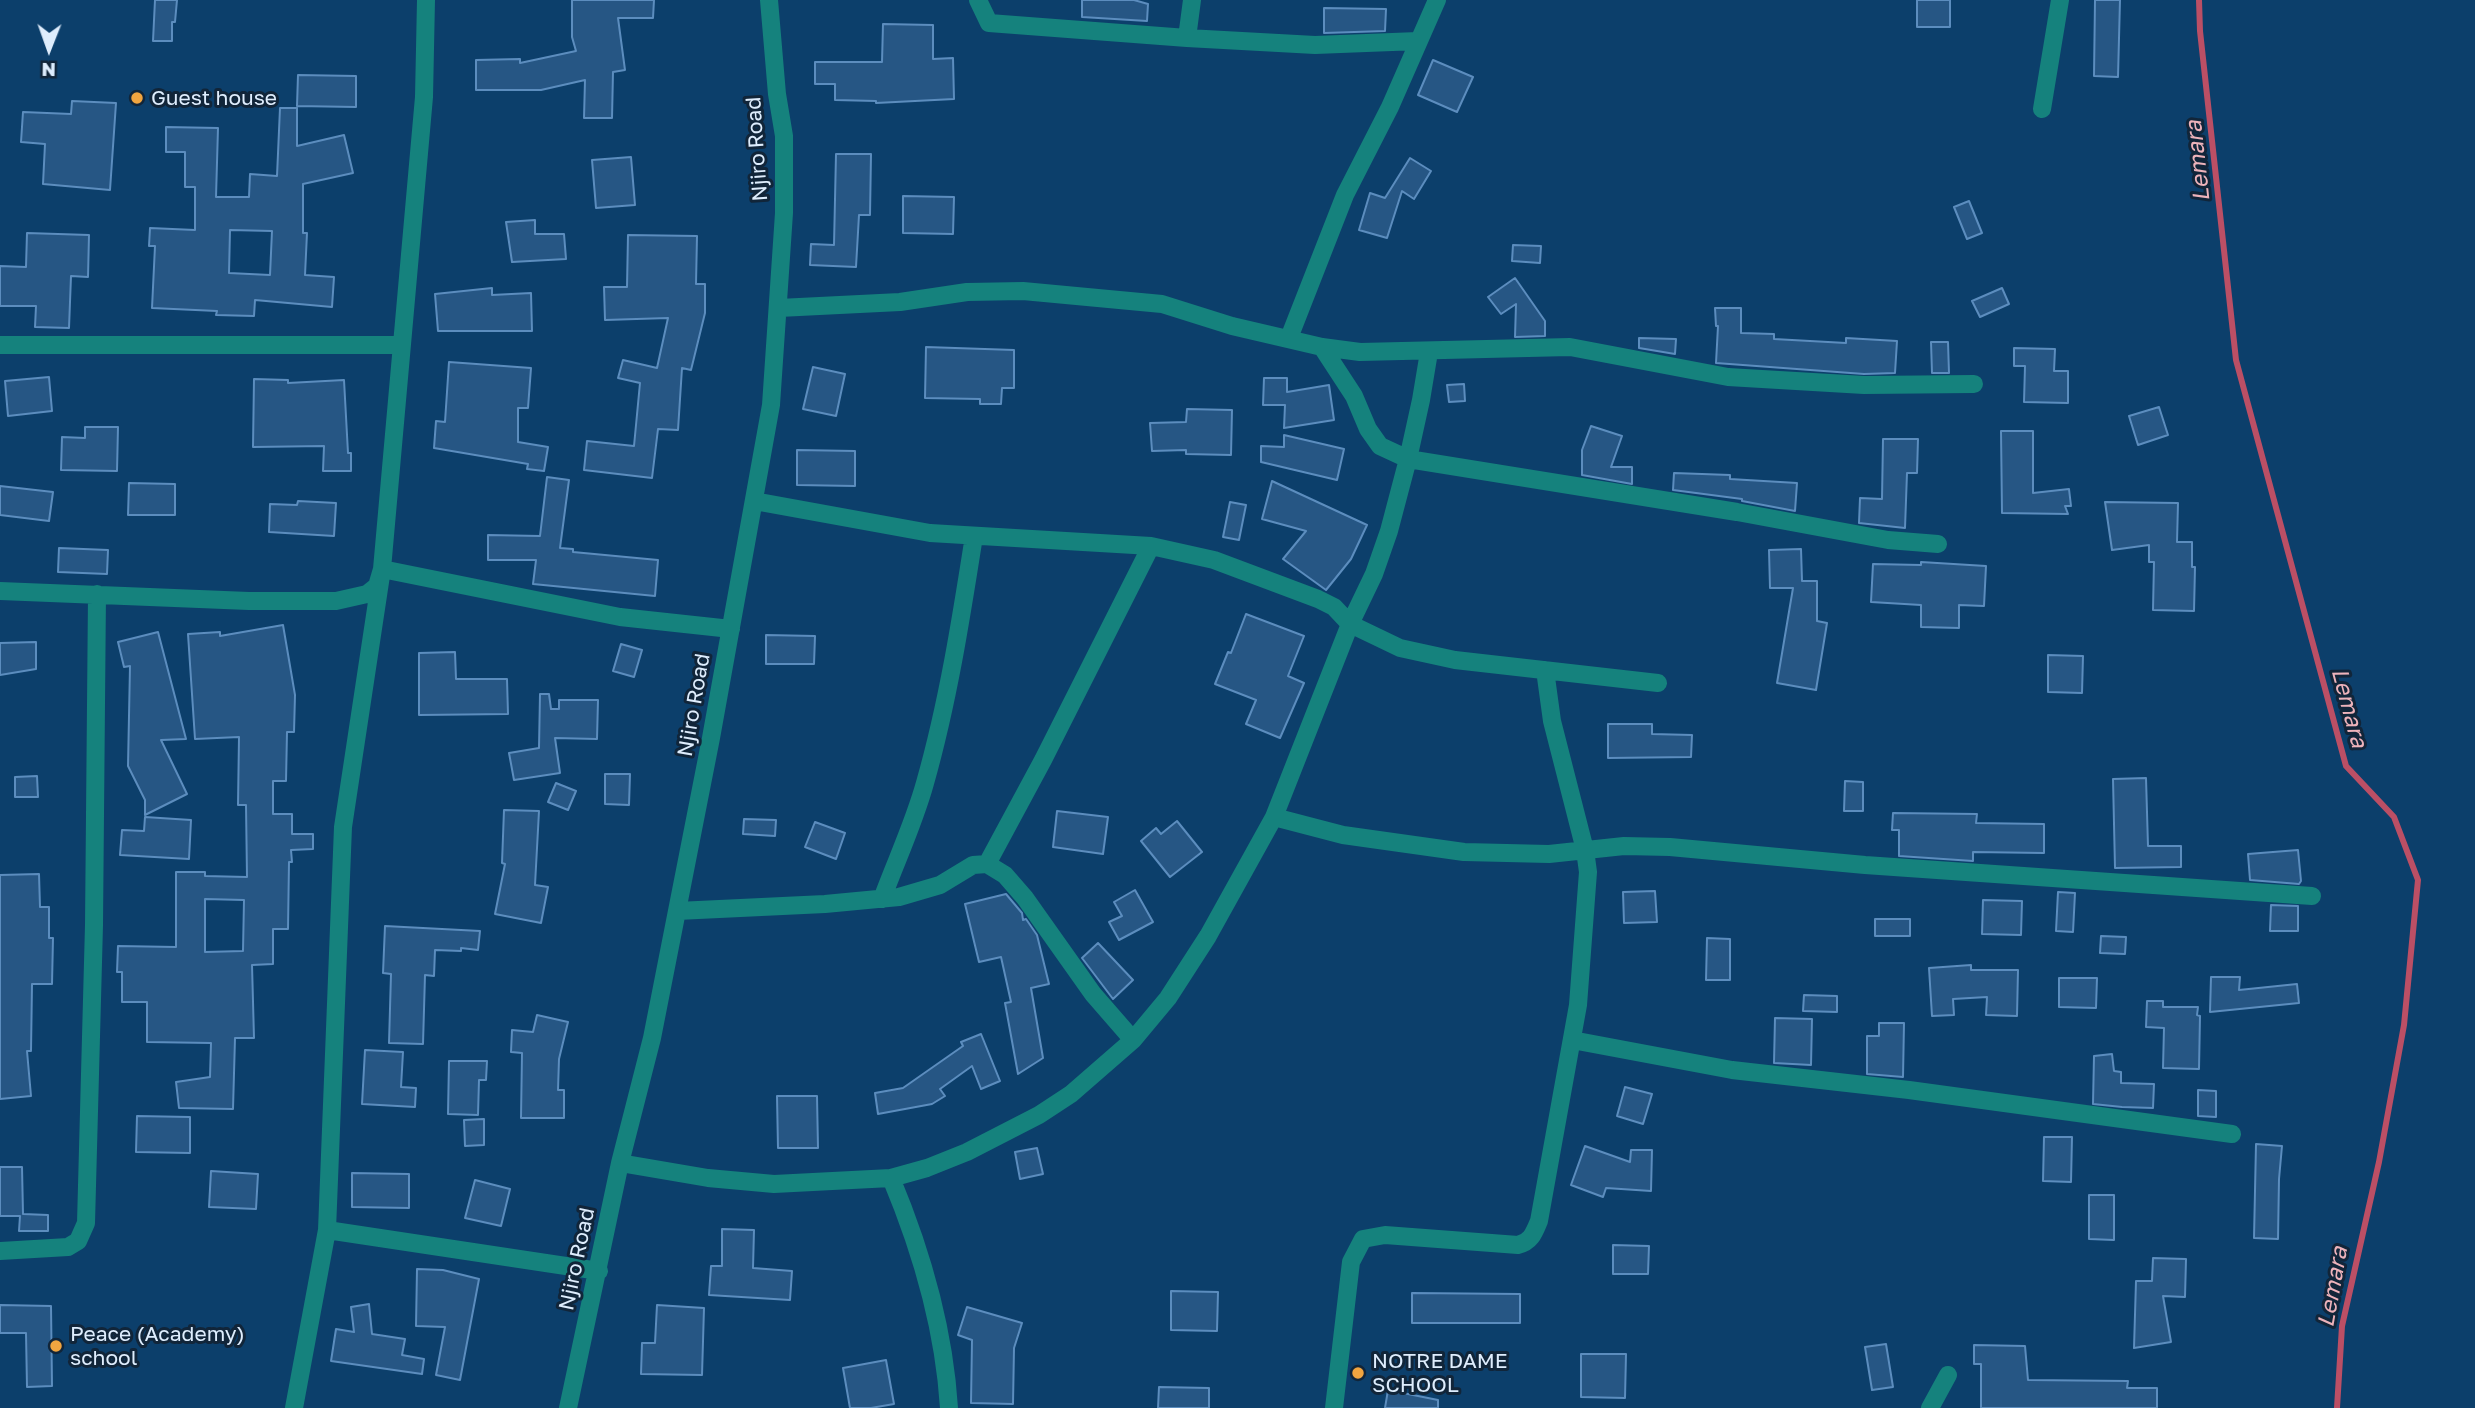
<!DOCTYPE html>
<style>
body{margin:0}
#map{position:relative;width:2475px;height:1408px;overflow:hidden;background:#0c3f6b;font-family:"Golos Text",sans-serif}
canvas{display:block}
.north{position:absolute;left:14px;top:14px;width:70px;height:70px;-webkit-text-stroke:5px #112539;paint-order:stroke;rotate:181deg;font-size:19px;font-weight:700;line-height:28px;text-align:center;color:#deedfd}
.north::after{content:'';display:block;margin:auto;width:24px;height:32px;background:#deedfd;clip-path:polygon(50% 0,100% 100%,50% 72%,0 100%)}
</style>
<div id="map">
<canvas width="2475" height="1408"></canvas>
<div class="north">N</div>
</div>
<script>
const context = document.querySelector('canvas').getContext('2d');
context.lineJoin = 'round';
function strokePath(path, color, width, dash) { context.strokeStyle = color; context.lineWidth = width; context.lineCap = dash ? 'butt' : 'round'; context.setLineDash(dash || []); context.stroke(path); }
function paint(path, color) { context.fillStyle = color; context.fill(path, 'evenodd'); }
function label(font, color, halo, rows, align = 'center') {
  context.font = font + ' "Golos Text",sans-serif'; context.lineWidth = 6; context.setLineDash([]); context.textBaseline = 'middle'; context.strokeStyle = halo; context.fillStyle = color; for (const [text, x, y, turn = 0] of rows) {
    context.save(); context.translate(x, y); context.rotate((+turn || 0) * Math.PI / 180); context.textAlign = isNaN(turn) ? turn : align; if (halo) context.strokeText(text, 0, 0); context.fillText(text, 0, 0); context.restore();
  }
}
strokePath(new Path2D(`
 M2199 0 2200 31 2236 360 2346 766 2394 817 2418 880 2404 1025 2379 1162 2342 1326 2337 1408`), '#bb4f65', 6);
const building = new Path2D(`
 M155 0H177L175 22H172V41H153Z
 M572 0H654L653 18H618L625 70 613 72 612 118H584L585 80 541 90H476V60L520 59V63L576 51 572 37Z
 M1082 0H1134L1148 4 1147 21 1082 17Z
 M1917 0H1950V27H1917Z
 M2095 0H2120L2118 77 2094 76Z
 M1324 8 1386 9 1385 31 1324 33Z
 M883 24 933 25V59L953 58 954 99 876 103V101L835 100V84H815V62H882Z
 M1433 60 1473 77 1457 112 1418 95Z
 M298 75 356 76V107L297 106Z
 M72 101 116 103 110 190 43 184 45 144 21 142 23 112 71 114Z
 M280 108H297V146L344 135 353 173 303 184V233H307L305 275 334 277 332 307 255 300 254 316 216 315 217 311 152 308 155 246H149L150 228 195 230V187H185V152H166V127L218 128 216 197H249L250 174 277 176ZM230 230 272 231 270 275 229 273Z
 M836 154H871L870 215H859L856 267 810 265 811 244 834 245Z
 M631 157 635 205 596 208 592 160Z
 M1410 158 1431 171 1414 199 1402 191 1387 238 1359 230 1370 193 1385 198Z
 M903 196 954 197 953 234 903 233Z
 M1969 201 1982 233 1967 239 1954 207Z
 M535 220V234H564L566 259 512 262 506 222Z
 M27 233 89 235 88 277 71 276 69 328 35 327 36 306H0V266L26 267Z
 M628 235 697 236 696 284H705V313L691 370 682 368 678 430 658 429 652 478 584 470 587 441 634 446 640 383 618 378 623 360 657 368 668 318 605 320 604 287H627Z
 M1513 245 1541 246 1540 263 1512 261Z
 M1515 278 1545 321V336L1515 337 1516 304 1501 314 1488 297Z
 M492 288V295L531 293 532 331H438L435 294Z
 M2002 288 2009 304 1980 317 1972 301Z
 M1715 308H1741V333L1774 334V339L1846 343V338L1897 341 1895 373 1864 374 1716 363 1718 326H1716Z
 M1639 338 1676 339 1675 354 1639 348Z
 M1931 342H1948L1949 373H1932Z
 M926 347 1014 350V388H1002L1001 404H980V399L925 398Z
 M2014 348 2055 349 2054 371H2068V403L2024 402 2025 366H2014Z
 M449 362 531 368 528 408H518V442L548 447 544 471 527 469 528 464 434 448 436 421 445 422Z
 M813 367 845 374 836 416 803 409Z
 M49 377 52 411 8 416 5 381Z
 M1264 378H1287V392L1329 385 1334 420 1284 428 1285 405H1263Z
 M254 379 288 380V383L344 380 348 453H351V471H323L324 446 253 447Z
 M1464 384 1465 401 1449 402 1447 385Z
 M2159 407 2168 435 2138 445 2129 416Z
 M1187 409 1232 410 1231 455 1186 454V450L1152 451 1150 423 1186 422Z
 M1591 426 1622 436 1611 467H1632V484L1582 475V450Z
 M85 427H118L117 471 61 470 62 437 85 438Z
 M2001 431H2033V493L2069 489 2071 506H2065L2068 514 2002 513Z
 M1284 435 1344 449 1337 480 1261 462V446L1284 447Z
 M1883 439H1918L1917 473H1907L1905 528 1859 523 1860 498 1882 499Z
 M797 450 855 451V486L797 485Z
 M1674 473 1730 475V479L1797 483 1795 511 1742 501V499L1673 490Z
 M547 477 569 480 560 548 573 549V552L658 560 655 596 533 584 536 560H488V535L540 536Z
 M1272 481 1367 525 1351 559 1326 590 1283 559 1306 531 1262 519Z
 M129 483 175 484V515H128Z
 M0 486 53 492 49 521 0 515Z
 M298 501 336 503 334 536 269 532 270 504 297 505Z
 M1230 502 1246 505 1239 540 1223 537Z
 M2105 502 2178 503 2177 542H2192V567H2195L2194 611 2153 610 2154 562H2149V545L2112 550Z
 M59 548 108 550 107 574 58 572Z
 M1801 549 1802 581H1817V621L1827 623 1816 690 1777 683 1793 588H1770L1769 550Z
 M1921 562 1986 566 1984 606 1959 605V628L1921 627V605L1871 602 1873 564 1921 565Z
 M1246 614 1304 636 1288 676 1304 683 1280 738 1246 724 1256 700 1215 684 1228 652 1231 653Z
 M283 625 295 695 294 732H287L286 781H273V814H292V834H313V849L291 850 292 862H289L288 929H273V964L252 965 254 1038H235L233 1109 179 1108 176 1082 210 1077 211 1043 147 1042V1002H122V972H117L118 946 176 947V872H205V876L247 877 246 805H238L239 737 195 739 188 634 220 632V636ZM205 899 244 900 243 951 205 952Z
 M158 632 186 739 161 740 187 794 145 815V800L128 766 130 666 124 667 118 642Z
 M766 635 815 636 814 664H766Z
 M36 642V669L0 675V643Z
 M621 644 642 650 634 677 613 671Z
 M455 652 456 679H507L508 714 419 715V653Z
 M2048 655 2083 656 2082 693 2048 692Z
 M540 694H549L551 709H559V700H598L597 739 555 738 560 773 514 780 509 753 539 748Z
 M1608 724H1652V734L1692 735 1691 757 1608 758Z
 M605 774H630L629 805 605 804Z
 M37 776 38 797H15V777Z
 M2146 778 2148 846H2181V867L2115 868 2113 779Z
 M1845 781 1863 782V811H1844Z
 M556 783 576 791 568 810 548 802Z
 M504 810 539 811 535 885 548 887 541 923 495 914 505 864 502 863Z
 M1057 811 1108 817 1103 854 1053 847Z
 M1893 813 1977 814 1976 823 2044 824V853L1973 852V861L1899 856V830H1892Z
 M145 817 191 820 189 859 120 855 122 830 144 831Z
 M744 819 776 820 775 836 743 834Z
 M1177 821 1202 852 1170 877 1141 841 1156 828 1161 834Z
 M815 822 845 833 836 859 805 847Z
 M2298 850 2301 881 2299 884 2250 880 2248 854Z
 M39 874 40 907H49V938H53L52 984H32L31 1051H27L31 1096 0 1099V875Z
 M1135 890 1153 922 1119 940 1109 922 1122 916 1114 902Z
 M1655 891 1657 922 1624 923 1623 892Z
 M2058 892 2075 893 2073 932 2056 931Z
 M1006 894 1022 913 1023 920 1026 919 1037 935 1049 984 1031 988 1043 1058 1018 1074 1005 1003 1011 1002 1001 957 979 962 965 904Z
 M1983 900 2022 901 2021 935 1982 934Z
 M2271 905 2298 906V931H2270Z
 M1875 919H1910V936H1875Z
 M385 926 480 931 478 950 461 948V951L435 950 434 976 425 975 423 1044 389 1043 391 974 383 973Z
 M2101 936 2126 937 2125 954 2100 953Z
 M1707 938 1730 939V980H1706Z
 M1098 943 1133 980 1113 999 1082 958Z
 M1971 965V970H2018L2017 1016 1986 1015 1987 997 1953 999 1954 1015 1932 1016 1929 968Z
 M2211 977H2240L2239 990 2297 984 2299 1003 2210 1012Z
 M2059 978H2097L2096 1008 2059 1007Z
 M1804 995 1837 996V1012L1803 1011Z
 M2147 1001H2163V1007H2198L2197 1015 2200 1016 2199 1069 2163 1068 2164 1028 2146 1027Z
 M537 1015 568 1022 559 1059 558 1090H564V1118H521L522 1053 511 1052 512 1030 533 1032Z
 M1775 1018 1812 1019 1811 1065 1774 1063Z
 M1879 1023H1904L1903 1077 1867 1074V1036H1879Z
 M981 1034 1000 1081 981 1089 972 1066 940 1089 945 1096 932 1104 878 1114 875 1093 903 1088 963 1046 961 1042Z
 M365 1050 403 1052 401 1087 416 1088 415 1107 362 1104Z
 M2112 1054 2114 1071 2121 1072V1083L2154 1084 2153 1108 2122 1107 2093 1104 2094 1056Z
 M449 1061H487L486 1080H479L478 1115 448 1114Z
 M1625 1087 1652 1094 1643 1124 1617 1116Z
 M2198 1090 2216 1091V1117L2198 1116Z
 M777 1096H817L818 1148H778Z
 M137 1116 190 1117V1153L136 1152Z
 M484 1119V1145L465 1146 464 1120Z
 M2044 1137H2072L2071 1182 2043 1181Z
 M2256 1144 2282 1146 2279 1179 2278 1239 2254 1238Z
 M1585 1146 1630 1162 1631 1150H1652L1651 1191 1606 1188 1603 1197 1571 1185Z
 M1037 1148 1043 1174 1020 1179 1015 1152Z
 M0 1167H22L23 1214 48 1215V1231H19L20 1216H0Z
 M211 1171 258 1174 256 1209 209 1207Z
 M352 1173 409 1174V1208L352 1207Z
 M475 1180 510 1189 501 1226 465 1218Z
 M2089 1195H2114V1240L2089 1239Z
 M722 1229 754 1230 753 1268 792 1271 790 1300 709 1295 711 1266H722Z
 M1613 1245 1649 1246 1648 1274H1613Z
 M2153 1258 2186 1259 2185 1297 2163 1296 2171 1342 2134 1348 2136 1281H2152Z
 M417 1269 443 1270 479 1279 460 1380 436 1375 445 1327 416 1326Z
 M1171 1291 1218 1292 1217 1331 1171 1330Z
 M1412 1293 1520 1294V1323H1412Z
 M369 1304 372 1334 405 1339 402 1355 424 1359 422 1374 331 1361 336 1329 354 1332 351 1307Z
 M0 1305 51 1306 52 1386 27 1387 26 1333H0Z
 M657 1305 704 1308 702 1375 641 1374 642 1343H655Z
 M967 1307 1022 1323 1014 1348 1013 1404 971 1403 972 1340 958 1335Z
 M1886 1344 1893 1387 1872 1390 1865 1347Z
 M1974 1345 2025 1346 2028 1380 2128 1381 2127 1388H2157V1408H1981V1364H1974Z
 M1581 1354H1626L1625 1398 1581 1397Z
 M886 1360 894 1404 871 1408H850L843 1368Z
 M1159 1387 1209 1388V1408H1158Z
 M1388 1390 1438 1400V1408H1385Z`);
paint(building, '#265684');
strokePath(building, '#5c8dbe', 2);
strokePath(new Path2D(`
 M978 0 989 23 1187 38 1315 45 1418 41
 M1187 38 1192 0
 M2042 109 2060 0
 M779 308 900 302 967 292 1023 291 1162 304 1232 326 1322 347 1360 352 1570 347 1728 377 1864 385 1974 384
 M1289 338 1345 195 1390 107 1437 0
 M0 345H402
 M1322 347 1354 396 1368 429 1380 446 1408 459 1737 512 1888 540 1938 544
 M754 501 930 533 1151 546 1214 560 1318 599 1334 607 1350 624 1400 648 1455 660 1658 683
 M0 591 249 601H336L367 594 377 586 382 569 620 617 731 629
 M1274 817 1343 835 1464 852 1549 854 1624 846 1670 847 1865 865 2312 896
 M987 864 1043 760 1151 546
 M882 899C896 861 914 823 925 783 948 702 961 619 974 536
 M677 911 825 904 899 897 940 885 973 865 987 864 1005 875 1025 898 1093 994 1133 1040
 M1572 1040 1732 1070 1909 1090 2232 1134
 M620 1163 708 1178 774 1184 891 1178 927 1168 967 1152 1039 1115 1071 1094 1133 1040 1168 998 1208 936 1274 817 1350 624 1374 574 1389 531 1408 459 1421 400 1429 352
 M891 1178C922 1252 944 1327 949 1408
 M327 1230 599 1271
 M0 1251 68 1247 78 1241 86 1223 94 925 97 594
 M294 1408 327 1230 343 827 382 569 424 97 426 0
 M568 1408 620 1163 652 1038 711 738 771 405 784 213V136L777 94 769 0
 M1334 1408 1351 1262 1363 1239 1385 1235 1518 1245C1531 1242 1534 1233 1539 1221L1578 1005 1588 872 1585 850 1552 721 1545 670
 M1930 1408 1948 1375`), '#15827d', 18);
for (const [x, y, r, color] of [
 [137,98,7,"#f1a540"],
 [56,1346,7,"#f1a540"],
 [1358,1373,7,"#f1a540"]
]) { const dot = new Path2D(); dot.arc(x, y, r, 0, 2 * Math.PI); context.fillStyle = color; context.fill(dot); strokePath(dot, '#112539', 2.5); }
label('21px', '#deedfd', '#112539', [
 ["Guest house",151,98],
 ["Peace (Academy)",70,1334],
 ["school",70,1358],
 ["NOTRE DAME",1372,1361],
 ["SCHOOL",1372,1385]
], 'left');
label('21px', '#deedfd', '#112539', [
 ["Njiro Road",757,149,-94],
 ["Njiro Road",694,705,-80],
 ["Njiro Road",577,1259,-78]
]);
label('italic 23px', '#edb3bb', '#112539', [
 ["Lemara",2198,161,-96],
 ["Lemara",2349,708,75],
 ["Lemara",2333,1287,-80]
]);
</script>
